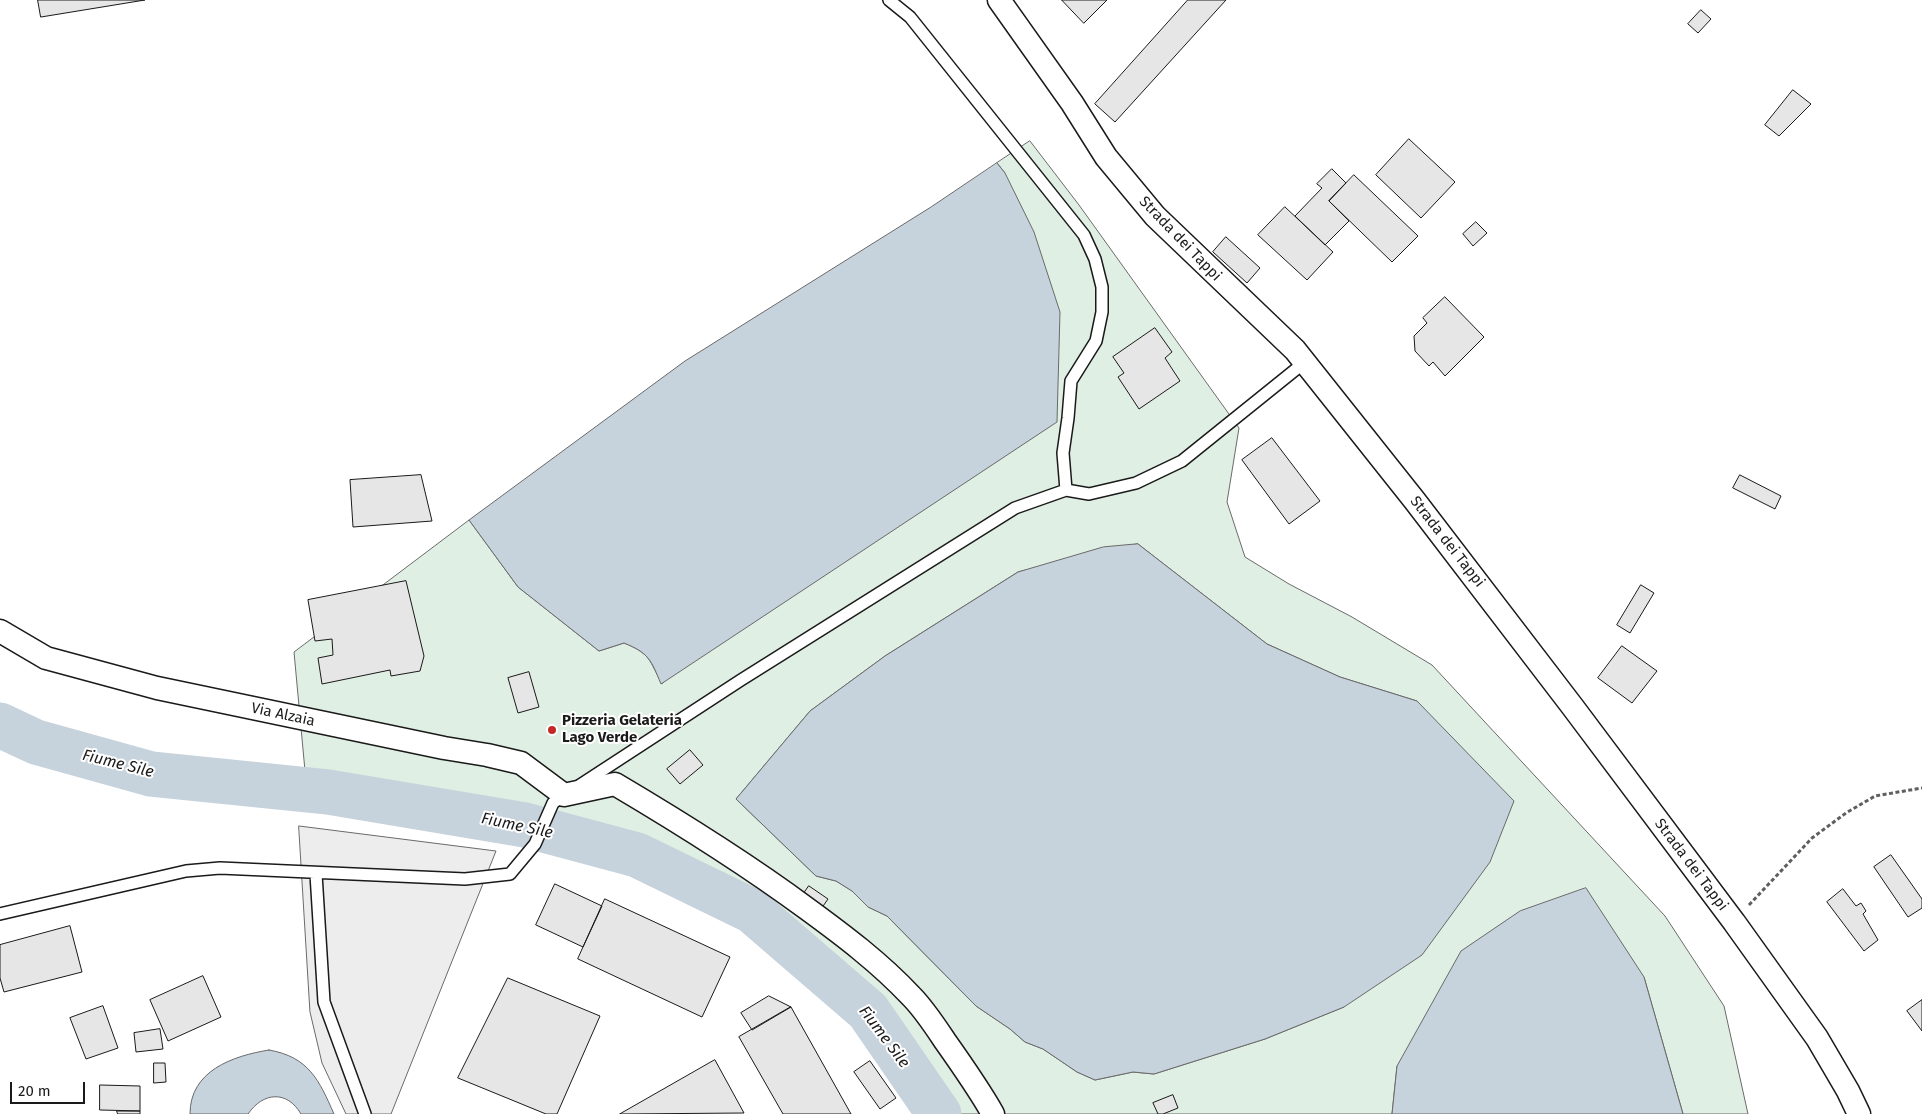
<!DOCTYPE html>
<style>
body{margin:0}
#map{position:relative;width:1922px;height:1114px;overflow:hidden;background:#fff;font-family:"Fira Sans",sans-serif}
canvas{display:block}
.scale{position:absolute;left:10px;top:1082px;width:75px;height:22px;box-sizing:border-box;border:2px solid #1a1a1a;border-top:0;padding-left:6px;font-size:15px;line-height:18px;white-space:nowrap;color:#1a1a1a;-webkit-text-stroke:4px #fff;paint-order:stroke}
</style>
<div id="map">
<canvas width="1922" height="1114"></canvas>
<div class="scale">20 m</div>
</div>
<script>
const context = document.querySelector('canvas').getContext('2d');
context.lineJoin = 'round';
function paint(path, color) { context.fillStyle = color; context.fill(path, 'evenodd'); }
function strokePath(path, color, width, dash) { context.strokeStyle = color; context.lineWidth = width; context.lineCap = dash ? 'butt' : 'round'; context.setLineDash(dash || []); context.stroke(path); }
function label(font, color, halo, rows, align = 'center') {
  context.font = font + ' "Fira Sans",sans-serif'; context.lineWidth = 4; context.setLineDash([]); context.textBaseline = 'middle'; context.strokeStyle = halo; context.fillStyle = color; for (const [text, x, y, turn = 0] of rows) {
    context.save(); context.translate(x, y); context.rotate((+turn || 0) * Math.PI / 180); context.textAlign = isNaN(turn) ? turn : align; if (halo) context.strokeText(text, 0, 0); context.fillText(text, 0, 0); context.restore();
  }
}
const green = new Path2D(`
 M1030 141 1079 205 1239 428 1227 502 1245 557 1289 584 1352 617 1432 665 1665 916 1724 1006 1748 1114H1683L1644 977 1397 1066 1392 1114H952L932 1082 866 1000 782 929 657 853 522 818 305 771 294 652 469 520 518 587 599 651 624 643C651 654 649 660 662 684L1005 173 997 163ZM1138 544 1267 644 1340 677 1417 701 1344 1007 1265 1039 1154 1074 1133 1072 1095 1080 1077 1072 1043 1049 1025 1042 1010 1029 976 1006 887 916 868 907 852 891 836 881 816 876 736 799 810 711 885 656 1018 572Z`);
paint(green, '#e0efe3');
strokePath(green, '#6a6a6a', 1);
const parking = new Path2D(`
 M299 826 496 851 391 1114H346L322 1063 310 1012Z`);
paint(parking, '#ededed');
strokePath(parking, '#6a6a6a', 1);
const water = new Path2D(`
 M997 163 1005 173 1034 232 1060 312 1057 422 661 684C651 660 649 653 624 643L599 651 518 587 469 520 685 361 931 207Z
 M1138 544 1267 644 1340 677 1417 701 1514 801 1490 862 1422 955 1344 1007 1265 1039 1154 1074 1133 1072 1095 1080 1077 1072 1043 1049 1025 1042 1010 1029 976 1006 887 916 868 907 852 891 836 881 816 876 736 799 810 711 885 656 1018 572 1103 547Z
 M1586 888 1644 977 1683 1114H1392L1397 1066 1461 951 1520 911Z
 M269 1050C309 1057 319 1080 334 1114H301C287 1090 263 1092 248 1114H190C190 1071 232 1056 269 1050Z`);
paint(water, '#c6d2dc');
strokePath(water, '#6a6a6a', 1);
strokePath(new Path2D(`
 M0 725 36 742 151 774 328 792 525 825 637 855 752 911 868 1011 939 1114`), '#c6d2dc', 45);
const building = new Path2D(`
 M38 0H145L41 17Z
 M1062 0H1107L1084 23Z
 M1188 0H1226L1115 122 1095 104Z
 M1701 10 1711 19 1698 33 1688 24Z
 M1793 90 1811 104 1779 136 1765 125Z
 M1409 139 1455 182 1421 218 1376 175Z
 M1332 169 1346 183 1329 201 1349 221 1325 245 1295 216 1322 188 1317 184Z
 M1354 175 1418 236 1392 262 1329 201Z
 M1285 207 1333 252 1307 280 1258 235Z
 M1476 222 1487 233 1473 246 1463 234Z
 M1226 237 1260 268 1247 283 1213 252Z
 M1445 297 1484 337 1445 376 1433 362 1429 366 1415 351 1414 336 1427 323 1423 318Z
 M1155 328 1172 352 1165 358 1180 381 1139 409 1118 377 1124 373 1113 357Z
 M1272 438 1320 501 1289 524 1242 460Z
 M421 475 432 521 353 527 350 480Z
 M1740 475 1781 496 1775 509 1733 488Z
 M406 581 424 656 420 671 391 676 390 670 322 684 318 658 333 655 332 639 315 641 308 600Z
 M1641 585 1654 593 1630 633 1617 625Z
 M1622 646 1657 671 1632 703 1598 678Z
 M529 672 539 707 518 713 508 678Z
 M690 750 703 765 680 784 667 769Z
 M1891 855 1922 899V908L1908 917 1874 867Z
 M555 884 602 906 583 947 536 925Z
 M809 886 828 899 821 909 802 896Z
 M1843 889 1856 906 1861 903 1866 911 1863 914 1878 940 1864 951 1827 902Z
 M605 899 730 957 702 1017 578 959Z
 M70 926 82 972 4 992 0 978V945Z
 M203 976 221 1017 168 1041 150 1000Z
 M508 978 600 1016 557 1114H546L458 1078Z
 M769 996 791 1007 752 1030 741 1013Z
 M1922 1000V1031L1907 1011Z
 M103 1006 118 1048 86 1059 70 1018Z
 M791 1007 851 1114H783L739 1037Z
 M160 1029 163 1049 136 1052 134 1033Z
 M715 1060 744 1113 620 1114Z
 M870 1061 896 1098 880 1109 854 1072Z
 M154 1063H165L166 1082 154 1083Z
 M100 1085 140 1086V1111L100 1110Z
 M1173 1095 1178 1108 1163 1114H1158L1153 1103Z
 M117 1111H140V1114H118Z`);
paint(building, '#e6e6e6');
strokePath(building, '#1a1a1a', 1);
const lane = new Path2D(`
 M889 0 910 17 1084 235 1095 259 1102 287V312L1096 341 1071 381 1068 418 1063 453 1066 490
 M580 785 741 680 1015 508 1066 490 1089 494 1136 483 1182 461 1305 362
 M316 874 324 1002 365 1114
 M0 914 186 871 220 868 465 879 510 874 535 844 553 803 566 794`);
const street = new Path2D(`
 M999 0 1072 103 1106 157 1155 216 1295 350 1415 501 1572 706 1734 922 1817 1038 1848 1091 1859 1114
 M0 631 46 658 157 688 444 748 487 755 521 763 564 795 615 784C681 823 745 863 806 908 843 935 879 962 911 996 924 1009 935 1026 945 1041 962 1065 979 1089 993 1114`);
strokePath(lane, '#1a1a1a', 14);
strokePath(street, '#1a1a1a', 25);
strokePath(new Path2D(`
 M1749 905 1812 838 1846 813 1875 796 1922 788`), '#5f5f5f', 3, [4, 2.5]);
strokePath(lane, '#fff', 11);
strokePath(street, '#fff', 22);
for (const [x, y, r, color] of [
 [552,730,5,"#c62828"]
]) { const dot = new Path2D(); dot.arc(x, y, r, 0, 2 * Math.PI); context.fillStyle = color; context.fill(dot); strokePath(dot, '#fff', 2); }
label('15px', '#1a1a1a', '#fff', [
 ["Strada dei Tappi",1180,239,46],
 ["Strada dei Tappi",1447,542,52],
 ["Via Alzaia",283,715,12],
 ["Strada dei Tappi",1691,865,53]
]);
label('bold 15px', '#1a1a1a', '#fff', [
 ["Pizzeria Gelateria",562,721],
 ["Lago Verde",562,738]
], 'left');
label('italic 16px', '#1a1a1a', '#fff', [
 ["Fiume Sile",118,764,14],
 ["Fiume Sile",517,826,12],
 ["Fiume Sile",884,1037,53]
]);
</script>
